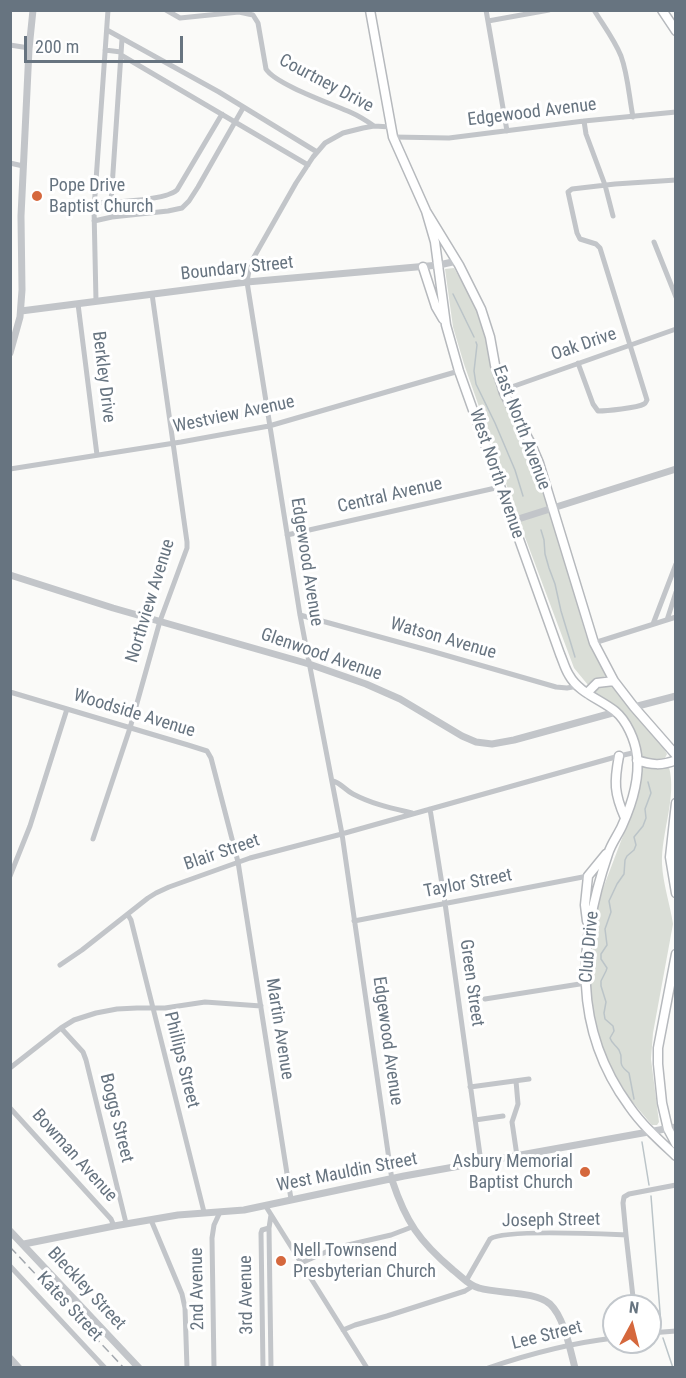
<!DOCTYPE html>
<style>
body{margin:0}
#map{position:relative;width:686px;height:1378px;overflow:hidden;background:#fafaf8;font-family:"Roboto Condensed",sans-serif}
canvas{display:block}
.frame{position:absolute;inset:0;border:12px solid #677480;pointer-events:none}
.north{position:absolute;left:602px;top:1294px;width:60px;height:60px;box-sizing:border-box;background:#fff;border:2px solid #c2c7cc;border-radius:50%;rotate:7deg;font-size:16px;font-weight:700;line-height:24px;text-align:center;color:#677480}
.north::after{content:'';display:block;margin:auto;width:21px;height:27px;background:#d5683d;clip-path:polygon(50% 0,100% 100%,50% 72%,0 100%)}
.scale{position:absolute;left:24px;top:36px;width:159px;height:27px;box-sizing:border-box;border:3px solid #677480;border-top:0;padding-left:8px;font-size:18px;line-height:21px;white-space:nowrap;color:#677480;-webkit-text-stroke:4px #fff;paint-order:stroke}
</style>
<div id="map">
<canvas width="686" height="1378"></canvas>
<div class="frame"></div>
<div class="north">N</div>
<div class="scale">200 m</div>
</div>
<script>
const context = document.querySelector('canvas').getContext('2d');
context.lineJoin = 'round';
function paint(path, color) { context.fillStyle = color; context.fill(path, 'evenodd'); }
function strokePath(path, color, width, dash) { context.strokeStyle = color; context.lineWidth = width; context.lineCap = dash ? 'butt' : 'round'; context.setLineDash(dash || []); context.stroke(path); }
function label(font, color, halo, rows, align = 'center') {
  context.font = font + ' "Roboto Condensed",sans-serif'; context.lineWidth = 6; context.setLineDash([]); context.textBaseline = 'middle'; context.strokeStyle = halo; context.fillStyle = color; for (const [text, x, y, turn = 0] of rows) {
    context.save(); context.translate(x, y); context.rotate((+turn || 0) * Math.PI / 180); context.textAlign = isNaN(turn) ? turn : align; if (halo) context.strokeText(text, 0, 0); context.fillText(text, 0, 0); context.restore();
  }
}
paint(new Path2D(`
 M454 268 471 298 482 323 496 387 529 444 552 518 586 635 607 675 588 685 574 668 522 529 464 364 453 327 445 269Z
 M612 684 631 710 663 747 667 754 664 760C656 761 649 760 641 756L631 725 592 692 597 687Z
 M643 764 656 768 669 767C677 797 661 833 662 864 663 884 670 904 673 924L653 1033 651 1059 659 1122 657 1125H652L629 1098 612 1069 595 1028 590 984 596 907 638 796Z`), '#daded7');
strokePath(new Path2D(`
 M453 294 474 337
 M476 342 477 345 474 371 476 384 495 423 515 470 523 496
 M541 530 544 540 545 554 549 568 555 584 561 611 575 657
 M634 1099 629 1073C615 1062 625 1061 619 1050 616 1045 612 1044 610 1038L614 1031 613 1026 605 1019 604 1013 606 1002 601 986V981L606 971 607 968 601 959V954L607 945 605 929 611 912 609 901 617 884 624 874 625 860 627 856 634 850 636 845 634 837 643 826 646 818 645 809 651 793 648 782
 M642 1142 649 1185
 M651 1196 661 1325
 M663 1338 673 1368`), '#bbc4c8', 1.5);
const primary = new Path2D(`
 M370 10 393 137 426 211 459 265 481 309 490 337 495 365 504 393 530 442 539 463 594 643 614 681 634 707 676 755
 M662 10 676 31
 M426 211 435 242 446 325 459 371 560 654C563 661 565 669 569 675 579 693 600 699 615 711 627 721 635 740 637 755 640 780 632 804 622 826 618 835 611 844 608 854 578 942 572 1028 629 1106 642 1125 659 1140 676 1156
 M423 267 436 307 443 319
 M587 693 597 683 614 681
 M619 756C614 782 614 793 625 818
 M637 760C651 765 662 766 676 760
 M676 803 670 857 676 893
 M587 921 585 905 588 876 606 854
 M676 954 658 1048V1064L662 1103 668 1129 676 1144`);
strokePath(primary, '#b6b9bd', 11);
strokePath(new Path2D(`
 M166 10 180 18 239 12 253 15 258 23 266 69C275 84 332 104 350 112 359 116 367 121 374 126
 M486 10 507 131
 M594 10C603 25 614 39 621 56 628 75 629 97 633 117
 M488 21 549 10
 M107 30 219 92 317 152
 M10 45 29 48
 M105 50 121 52
 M121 55 308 165
 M584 121 586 134 605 185 613 216
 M391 127 374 126 363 128 343 133 325 143 313 157 296 183 250 264 247 282 300 615 342 834 392 1180
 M393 137 449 138 584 121 676 112
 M10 163 23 166
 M95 203C112 202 165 201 177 190L222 114
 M112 217 111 202 122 39
 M94 221 112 217 168 211 182 208 189 201 198 187 243 108
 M654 242 676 297
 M96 301 94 209 108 10
 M78 304 97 455
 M578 363 593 404 598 411C606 411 637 408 644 404 646 403 646 401 647 400L600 248 596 244 580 239 577 233 568 192 572 189 615 184 676 180
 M503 390 676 329
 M10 469 181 442 269 426 459 371
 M287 535 500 487
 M300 615 431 651 556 687 567 688 578 686
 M667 620 676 592
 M653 624 676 564
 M594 643 676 617
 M10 692 188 745 207 751 211 758 238 862 291 1199
 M333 781C341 783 345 790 353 794 372 804 391 808 412 813
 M430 809 445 903 481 1162
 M93 839 130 728 160 621 187 548V542L152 294
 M10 876 30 826 67 709
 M128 915 131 920 204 1212
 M354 921 588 876
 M60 965 82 950 148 898 156 893 169 887 250 858 338 835 619 756 637 752
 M485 999 586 983
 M61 1028 83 1052 86 1060 126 1223
 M10 1068 61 1028 74 1020 96 1013 117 1009 137 1008H165L205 1002 261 1006
 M516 1081 518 1104 512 1122 517 1156
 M470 1087 529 1079
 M10 1108 111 1219 114 1226
 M475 1120 503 1116
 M265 1205 367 1368
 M271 1215 269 1228 271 1368
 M151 1220 182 1294 185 1308 187 1368
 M301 1263 335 1248 391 1235 412 1227
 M10 1266 105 1368
 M466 1281 490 1239C504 1229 603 1234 626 1235
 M634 1306 626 1235 623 1203 624 1197 629 1194 676 1185
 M343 1330 355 1325 387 1316 465 1291 473 1286
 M650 1333 676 1331
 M214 1368 212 1238 214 1225 220 1212
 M263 1368 261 1233 262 1230 269 1228
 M488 1368C529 1354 571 1343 614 1338`), '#c2c5c9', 5);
strokePath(new Path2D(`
 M21 311 247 282 439 265 457 261
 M10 353 20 317 22 290 21 216 29 49 33 10
 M512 521 676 469
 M10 575 113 608 309 664 366 684 400 699 462 736 476 742 492 744 514 740 616 712
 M634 707 676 696
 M392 1180C406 1222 419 1241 453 1270 461 1276 469 1286 479 1288 499 1294 535 1291 550 1304 564 1317 570 1349 575 1368
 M10 1231 139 1368
 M24 1244 114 1226 178 1215 244 1210 404 1176 676 1127
 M10 1358 19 1368`), '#c2c5c9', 7);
strokePath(primary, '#fff', 8);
strokePath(new Path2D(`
 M10 1247 124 1368`), '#a4a9af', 1.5, [9, 4.5]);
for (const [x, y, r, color] of [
 [37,196,6,"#d5683d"],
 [585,1172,6,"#d5683d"],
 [281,1261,6,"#d5683d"]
]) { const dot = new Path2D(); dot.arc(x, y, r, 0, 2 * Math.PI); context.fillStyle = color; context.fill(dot); strokePath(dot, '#fff', 2); }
label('18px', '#677480', '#fff', [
 ["Courtney Drive",326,84,28],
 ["Edgewood Avenue",532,113,-7],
 ["Boundary Street",237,269,-6],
 ["Oak Drive",584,345,-19],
 ["Berkley Drive",103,377,83],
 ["Westview Avenue",234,415,-12],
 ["East North Avenue",521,428,69],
 ["West North Avenue",496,474,71],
 ["Central Avenue",390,496,-13],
 ["Edgewood Avenue",306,562,81],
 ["Northview Avenue",151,601,-73],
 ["Watson Avenue",443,639,16],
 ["Glenwood Avenue",321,655,19],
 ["Woodside Avenue",134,714,17],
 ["Blair Street",222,853,-19],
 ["Taylor Street",468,884,-11],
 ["Club Drive",590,947,-85],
 ["Green Street",471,983,82],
 ["Martin Avenue",279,1029,81],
 ["Edgewood Avenue",387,1041,82],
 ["Phillips Street",181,1060,76],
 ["Boggs Street",116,1118,76],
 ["Bowman Avenue",74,1156,48],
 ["West Mauldin Street",347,1173,-11],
 ["Joseph Street",551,1221,-1],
 ["Bleckley Street",86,1289,47],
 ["2nd Avenue",198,1289,-91],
 ["3rd Avenue",247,1295,-91],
 ["Kates Street",69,1307,47],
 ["Lee Street",547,1336,-14]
]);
label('18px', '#677480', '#fff', [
 ["Pope Drive",49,186],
 ["Baptist Church",49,207],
 ["Asbury Memorial",573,1162,"right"],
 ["Baptist Church",573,1183,"right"],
 ["Nell Townsend",293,1251],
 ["Presbyterian Church",293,1272]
], 'left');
</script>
